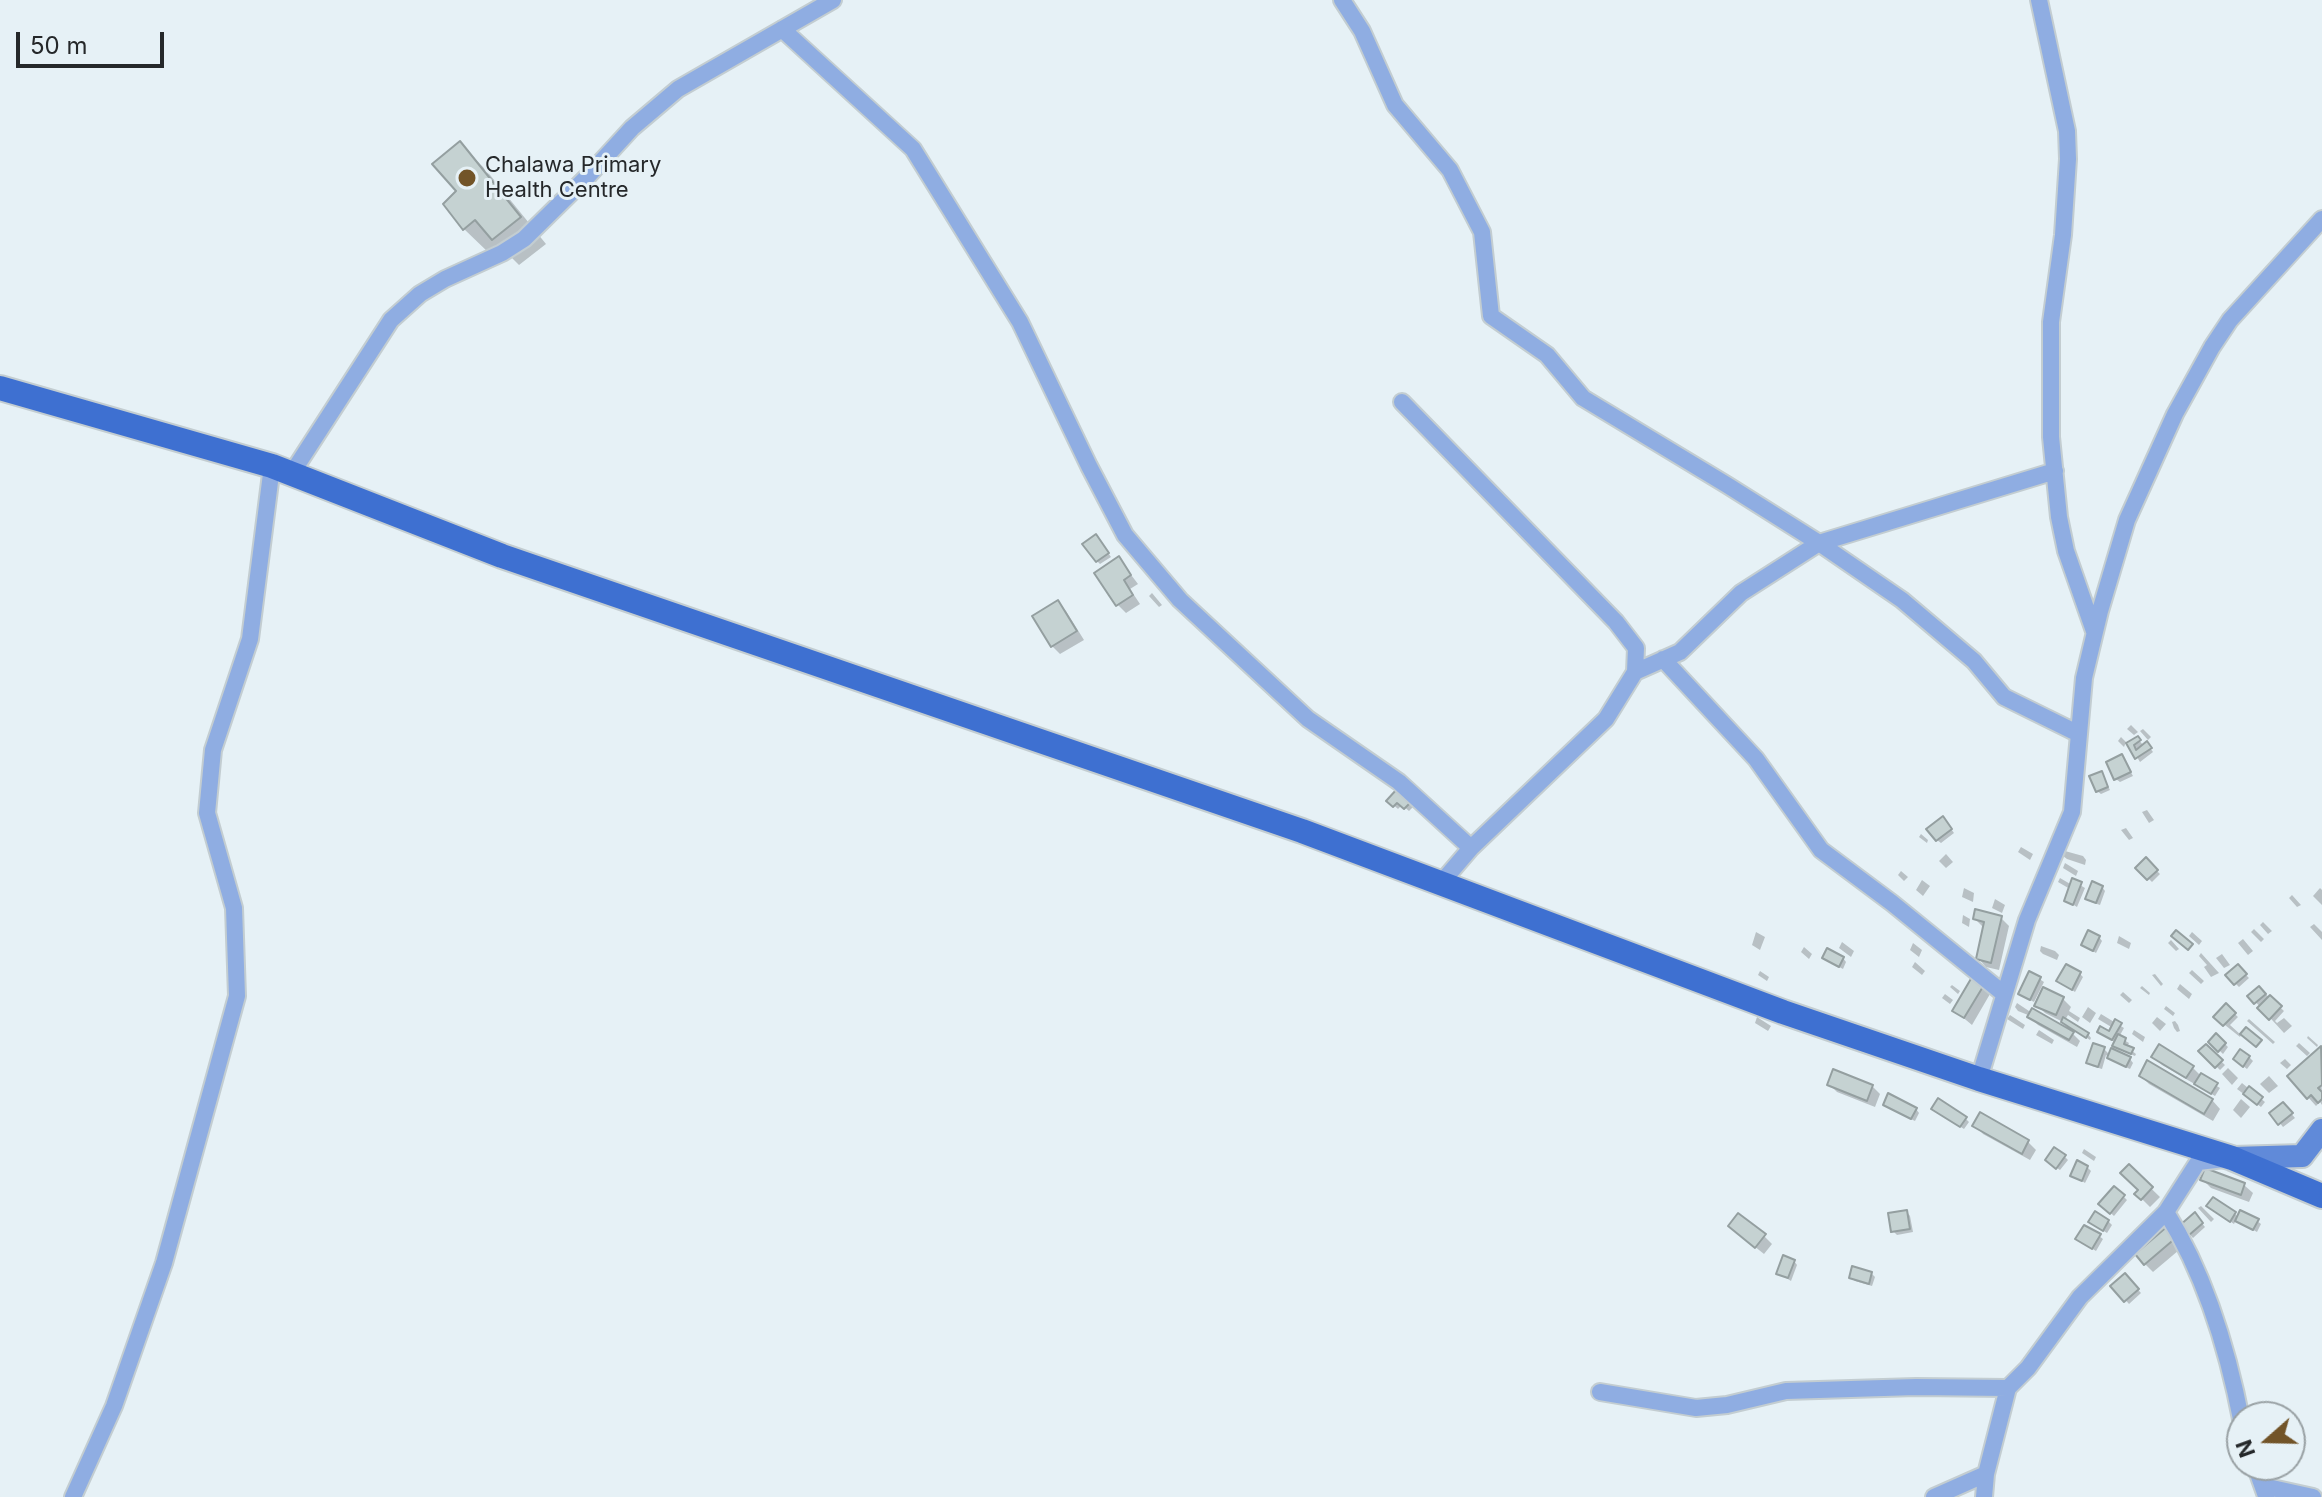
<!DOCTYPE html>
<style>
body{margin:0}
#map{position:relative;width:2322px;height:1497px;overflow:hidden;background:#e6f1f6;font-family:Inter,sans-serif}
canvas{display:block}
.north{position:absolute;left:2226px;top:1401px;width:80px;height:80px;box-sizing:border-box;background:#e6f1f6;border:2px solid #99a1a4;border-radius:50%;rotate:250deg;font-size:22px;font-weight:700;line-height:32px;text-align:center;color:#25282a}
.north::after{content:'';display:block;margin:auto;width:28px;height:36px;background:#725428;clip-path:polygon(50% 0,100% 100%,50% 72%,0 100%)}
.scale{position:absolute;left:16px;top:32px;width:148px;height:36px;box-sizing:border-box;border:4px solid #25282a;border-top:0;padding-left:10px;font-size:24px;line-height:28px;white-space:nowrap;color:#25282a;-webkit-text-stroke:6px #e6f1f6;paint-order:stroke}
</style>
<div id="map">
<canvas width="2322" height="1497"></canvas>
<div class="north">N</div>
<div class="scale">50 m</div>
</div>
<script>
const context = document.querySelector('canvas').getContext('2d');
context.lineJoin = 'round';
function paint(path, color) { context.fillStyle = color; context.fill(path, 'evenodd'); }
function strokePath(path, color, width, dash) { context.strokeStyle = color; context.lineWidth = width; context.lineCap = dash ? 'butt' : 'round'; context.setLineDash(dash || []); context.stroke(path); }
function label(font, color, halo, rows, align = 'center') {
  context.font = font + ' Inter,sans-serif'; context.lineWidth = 6; context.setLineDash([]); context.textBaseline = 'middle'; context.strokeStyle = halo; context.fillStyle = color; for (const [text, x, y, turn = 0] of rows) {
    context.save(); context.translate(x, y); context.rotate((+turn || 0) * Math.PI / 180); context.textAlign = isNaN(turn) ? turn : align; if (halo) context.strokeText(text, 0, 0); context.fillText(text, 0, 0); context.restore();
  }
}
paint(new Path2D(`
 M460 144 486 170 546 244 519 265 500 246 490 254 464 229Z
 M1099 540 1111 557 1100 564 1097 561Z
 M1119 559 1138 584 1130 589 1140 604 1126 613 1118 605 1097 574Z
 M1152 593 1162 605 1159 607 1149 596Z
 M1058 603 1066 611 1084 640 1060 654 1052 646Z
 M2131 725 2138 732 2134 735 2127 729Z
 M2143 729 2151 737 2148 740 2140 731Z
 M2121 737 2126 742 2124 747 2118 741Z
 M2137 738 2144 746 2147 744 2153 752 2140 762 2129 744Z
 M2122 756 2133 776 2120 782 2116 779Z
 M2101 773 2110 790 2101 794 2097 791Z
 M1397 791 1413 807 1409 811 1402 805 1398 809 1389 801Z
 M2147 810 2154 820 2149 823 2142 812Z
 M1946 822 1954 833 1941 843 1937 840Z
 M2126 828 2133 838 2129 840 2121 830Z
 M1921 834 1928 840 1927 843 1919 837Z
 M2021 847 2033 854 2030 860 2018 852Z
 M2065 851 2083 856 2086 860 2085 865 2067 859 2063 856Z
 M1946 854 1953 862 1946 868 1939 861Z
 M2146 860 2160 874 2152 882 2138 868Z
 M2065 863 2078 871 2076 876 2063 868Z
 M1901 871 1908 877 1904 881 1898 875Z
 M2060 878 2072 885 2073 881 2085 888 2077 907 2066 900 2070 889 2058 882Z
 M1922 880 1930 886 1923 896 1916 890Z
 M2102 887 2105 891 2100 905 2091 902 2087 898Z
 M1964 888 1974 893 1973 902 1962 897Z
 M2320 888 2322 890V905L2313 896Z
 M2292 895 2301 905 2297 907 2289 898Z
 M1995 899 2005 905 2002 913 1992 908Z
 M1963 915 1970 919 1969 927 1962 923Z
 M2001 918 2009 926 1999 970 1986 967 1978 958 1983 927 1975 919Z
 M2263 922 2272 931 2268 934 2260 925Z
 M2314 924 2322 932V940L2310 927Z
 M2254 929 2264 939 2261 942 2251 932Z
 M1756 932 1765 937 1760 950 1752 945Z
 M2192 932 2202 941 2199 945 2189 936Z
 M2119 936 2131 943 2129 949 2117 943Z
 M2099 937 2102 941 2096 953 2083 945Z
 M2243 939 2253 951 2248 955 2238 943Z
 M2171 940 2179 949 2176 951 2168 943Z
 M1842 942 1854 951 1851 957 1839 948Z
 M1913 943 1922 950 1919 957 1910 950Z
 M2041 946 2055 951 2059 955 2057 960 2043 954 2040 951Z
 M1804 947 1812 954 1809 959 1801 952Z
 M2201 953 2219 973 2211 977 2204 967 2207 965 2199 956Z
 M2222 954 2230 965 2224 968 2216 958Z
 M1843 958 1846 962 1843 969 1828 961Z
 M1915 962 1925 971 1922 975 1912 967Z
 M2238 967 2249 978 2239 987 2228 976Z
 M2192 970 2204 981 2201 984 2189 973Z
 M1760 971 1769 977 1767 981 1758 975Z
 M2030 973 2044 982 2041 988 2063 999 2071 1007 2069 1011 2080 1018 2078 1022 2068 1015 2065 1020 2088 1034 2091 1038 2090 1040 2063 1022 2045 1013 2037 1005 2044 990 2041 988 2034 1002 2024 997Z
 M2080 974 2083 977 2075 992 2059 981Z
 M2155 974 2163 984 2161 986 2152 975Z
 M2180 984 2192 994 2189 999 2177 989Z
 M1952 985 1960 991 1958 994 1950 987Z
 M1982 986 1990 994 1972 1025 1954 1010Z
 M2142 986 2150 993 2149 995 2140 988Z
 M2259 988 2284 1011 2275 1021 2277 1023 2284 1018 2292 1026 2284 1033 2250 996Z
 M2123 992 2132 1000 2129 1003 2120 995Z
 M1945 994 1953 1000 1950 1004 1942 998Z
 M2017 1003 2032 1013 2072 1033 2080 1041 2077 1047 2038 1025 2028 1015 2018 1011 2015 1007Z
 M2166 1006 2175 1013 2173 1016 2164 1009Z
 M2226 1006 2238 1017 2230 1025 2241 1035 2240 1037 2215 1017Z
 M2088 1007 2096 1013 2090 1023 2082 1017Z
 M2101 1014 2124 1028 2119 1037 2129 1043 2127 1047 2136 1054 2135 1056 2118 1049 2116 1043 2103 1035 2109 1034 2113 1028 2098 1019Z
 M2010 1015 2025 1025 2023 1029 2007 1019Z
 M1757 1017 1771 1026 1768 1031 1755 1023Z
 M2157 1017 2166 1024 2160 1031 2152 1023Z
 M2249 1019 2275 1042 2273 1044 2247 1021Z
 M2175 1021 2178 1025 2180 1031 2177 1032 2174 1028 2172 1022Z
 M2039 1030 2054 1040 2052 1044 2036 1035Z
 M2134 1030 2145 1037 2143 1042 2132 1034Z
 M2217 1036 2228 1047 2223 1054 2211 1042Z
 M2308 1036 2318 1045 2317 1047 2307 1038Z
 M2299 1043 2310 1053 2307 1056 2296 1046Z
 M2206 1047 2225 1065 2220 1070 2201 1051Z
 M2321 1048 2322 1105 2320 1102 2316 1106 2289 1076Z
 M2104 1049 2110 1055 2130 1059 2133 1063 2130 1069 2113 1061 2106 1055 2102 1069 2092 1066 2089 1062Z
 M2154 1056 2193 1068 2201 1076 2220 1088 2215 1096 2162 1065Z
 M2249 1057 2253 1061 2247 1069 2239 1063Z
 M2285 1059 2291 1065 2287 1069 2280 1063Z
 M2148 1063 2212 1100 2220 1109 2213 1121 2149 1084 2141 1076Z
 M2228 1068 2238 1078 2232 1085 2222 1074Z
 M2269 1076 2278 1086 2269 1093 2260 1084Z
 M2242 1083 2265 1102 2261 1107 2237 1089Z
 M1829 1084 1872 1086 1880 1094 1875 1107 1837 1092Z
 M2241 1099 2250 1107 2241 1118 2233 1110Z
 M2283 1104 2295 1118 2283 1127 2272 1113Z
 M1888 1108 1916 1109 1919 1113 1915 1121Z
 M1937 1112 1966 1119 1969 1122 1964 1129Z
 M1975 1125 2028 1142 2036 1150 2030 1160 1983 1134Z
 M2084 1149 2096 1157 2094 1161 2082 1153Z
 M2064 1156 2068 1160 2060 1170 2051 1164Z
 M2087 1167 2091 1171 2085 1183 2073 1175Z
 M2129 1167 2160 1197 2150 1207 2137 1194 2140 1190Z
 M2203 1180 2244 1185 2253 1193 2249 1202 2211 1188Z
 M2115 1188 2127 1200 2114 1216 2101 1204Z
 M2201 1206 2214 1219 2211 1222 2198 1208Z
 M2212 1209 2235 1214 2239 1218 2257 1221 2261 1224 2257 1232 2236 1220 2234 1224Z
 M1907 1212 1910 1216 1913 1232 1897 1235 1893 1231Z
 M2195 1215 2205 1227 2193 1238 2182 1226Z
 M2108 1221 2112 1225 2107 1233 2094 1225Z
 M2169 1228 2185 1245 2153 1272 2145 1264Z
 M1739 1234 1764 1236 1772 1244 1764 1254Z
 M2099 1236 2103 1239 2096 1251 2081 1242Z
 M1794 1261 1797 1265 1791 1281 1778 1273Z
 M1871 1273 1875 1277 1872 1286 1855 1281 1851 1278Z
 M2125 1276 2141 1293 2129 1304 2113 1286Z`), '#0003');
const building = new Path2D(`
 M460 141 521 217 492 240 475 220 463 230 443 204 456 191 432 164Z
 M1096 534 1109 553 1096 562 1082 544Z
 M1119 556 1131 575 1124 580 1133 595 1116 606 1094 573Z
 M1058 600 1077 631 1051 647 1032 616Z
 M2138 736 2141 740 2134 745 2136 750 2147 741 2152 748 2135 759 2126 743Z
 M2122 754 2131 772 2114 780 2106 762Z
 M2102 771 2108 787 2096 792 2089 776Z
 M1397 789 1411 802 1404 809 1397 803 1393 807 1386 801Z
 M1943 816 1952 829 1936 841 1926 829Z
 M2146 857 2158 870 2147 880 2135 868Z
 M2072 878 2082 882 2073 905 2064 901Z
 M2092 881 2103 886 2096 903 2085 899Z
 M1975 909 2002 916 1991 963 1976 959 1984 922 1973 919Z
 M2088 930 2100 936 2093 951 2081 945Z
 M2176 930 2193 944 2188 950 2171 936Z
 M1827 948 1844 957 1839 967 1822 958Z
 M2066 964 2081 972 2072 990 2056 981Z
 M2238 964 2247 974 2234 985 2225 975Z
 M2029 971 2041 977 2030 1000 2018 994Z
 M1972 977 1984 985 1964 1018 1952 1011Z
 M2259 986 2266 994 2254 1004 2247 996Z
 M2043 987 2064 997 2056 1015 2034 1006Z
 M2270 995 2282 1006 2269 1020 2257 1008Z
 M2226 1003 2236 1013 2223 1026 2213 1017Z
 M2032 1008 2074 1032 2069 1040 2027 1017Z
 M2063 1017 2089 1033 2086 1038 2061 1022Z
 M2115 1019 2122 1023 2112 1040 2097 1032 2100 1026 2109 1031Z
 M2246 1027 2262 1040 2256 1047 2240 1034Z
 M2216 1033 2226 1043 2218 1052 2208 1042Z
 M2118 1034 2126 1038 2124 1044 2134 1048 2131 1054 2112 1046Z
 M2093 1043 2105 1047 2098 1067 2086 1063Z
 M2159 1044 2194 1066 2186 1078 2151 1057Z
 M2206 1044 2223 1060 2215 1068 2198 1051Z
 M2321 1046 2322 1085 2318 1088 2322 1092V1099L2318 1103 2311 1095 2307 1099 2287 1076Z
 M2111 1048 2131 1057 2126 1067 2107 1058Z
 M2240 1049 2250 1056 2243 1067 2233 1059Z
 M2147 1060 2213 1099 2204 1114 2139 1076Z
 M1833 1069 1873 1085 1867 1101 1827 1085Z
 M2201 1073 2218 1083 2211 1094 2194 1084Z
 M2249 1086 2263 1097 2257 1105 2243 1094Z
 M1888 1093 1917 1108 1911 1119 1883 1105Z
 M1938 1098 1967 1117 1960 1127 1931 1109Z
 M2283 1102 2293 1113 2278 1125 2269 1113Z
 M1980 1112 2029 1140 2022 1154 1972 1126Z
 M2054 1147 2066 1155 2056 1169 2045 1160Z
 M2077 1160 2088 1166 2082 1181 2070 1176Z
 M2129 1164 2153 1187 2141 1200 2134 1194 2138 1190 2120 1173Z
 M2205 1168 2245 1183 2241 1195 2200 1180Z
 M2114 1186 2125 1195 2110 1214 2098 1204Z
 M2213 1197 2236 1212 2230 1222 2206 1206Z
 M1907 1210 1910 1229 1891 1232 1888 1213Z
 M2240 1210 2259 1219 2253 1230 2235 1221Z
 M2095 1211 2109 1220 2103 1231 2088 1222Z
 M2195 1212 2203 1223 2188 1236 2179 1226Z
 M1738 1213 1766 1234 1755 1248 1728 1226Z
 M2084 1225 2101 1234 2092 1249 2075 1239Z
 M2169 1225 2178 1236 2144 1265 2135 1254Z
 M1783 1255 1795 1260 1788 1278 1776 1274Z
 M1852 1266 1872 1272 1869 1284 1849 1278Z
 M2125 1273 2139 1289 2124 1302 2110 1286Z`);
paint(building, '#c5d2d2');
strokePath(building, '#949fa0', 2);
const street = new Path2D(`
 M1342 0 1362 31 1395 105 1450 170 1482 232 1491 316 1547 355 1583 398 1727 485 1819 543 2055 471
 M2039 0 2067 131 2068 159 2063 235 2051 322V437L2059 517 2066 551 2094 631
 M782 29 913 149 1020 322 1089 466 1125 535 1180 600 1308 719 1399 782 1471 848
 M1402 402 1616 622 1636 648 1635 672 1606 719 1471 848 1441 883
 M292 473 391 320 420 294 445 279 502 253 524 239 588 176 632 128 678 89 833 0
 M1663 659 1756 759 1821 850 1892 903 2004 994
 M1635 672 1680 652 1741 593 1819 543 1902 600 1974 661 2004 697 2079 734
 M1979 1079 2027 920 2072 812 2084 678 2100 611 2127 520 2175 414 2212 347 2230 320 2322 219
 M2166 1212C2206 1276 2228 1350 2242 1424
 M1600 1392 1696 1408 1727 1405 1786 1391 1916 1387 2008 1388
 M2255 1465 2266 1496
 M2263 1486 2313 1497
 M73 1497 114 1406 164 1263 237 996 234 908 207 813 213 750 250 639 272 466
 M1934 1497 1986 1474
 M1984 1497 1986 1474 2008 1388 2028 1368 2080 1297 2166 1212 2198 1162 2224 1159`);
const secondary = new Path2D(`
 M2233 1158 2302 1156 2322 1130`);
const primary = new Path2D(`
 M0 388 272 466 502 556 1302 831 1783 1012 1979 1079 2232 1158 2322 1196`);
strokePath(street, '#c3cdd1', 20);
strokePath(secondary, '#c3cdd1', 26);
strokePath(primary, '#c3cdd1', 28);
strokePath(street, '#8fade2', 16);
strokePath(secondary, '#608ad9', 22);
strokePath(primary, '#3e70d1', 24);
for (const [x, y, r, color] of [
 [467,178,10,"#725428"]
]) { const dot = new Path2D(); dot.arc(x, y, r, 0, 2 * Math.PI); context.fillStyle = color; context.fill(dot); strokePath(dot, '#e6f1f6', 3); }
label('22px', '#25282a', '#e6f1f6', [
 ["Chalawa Primary",485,165],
 ["Health Centre",485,190]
], 'left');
</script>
